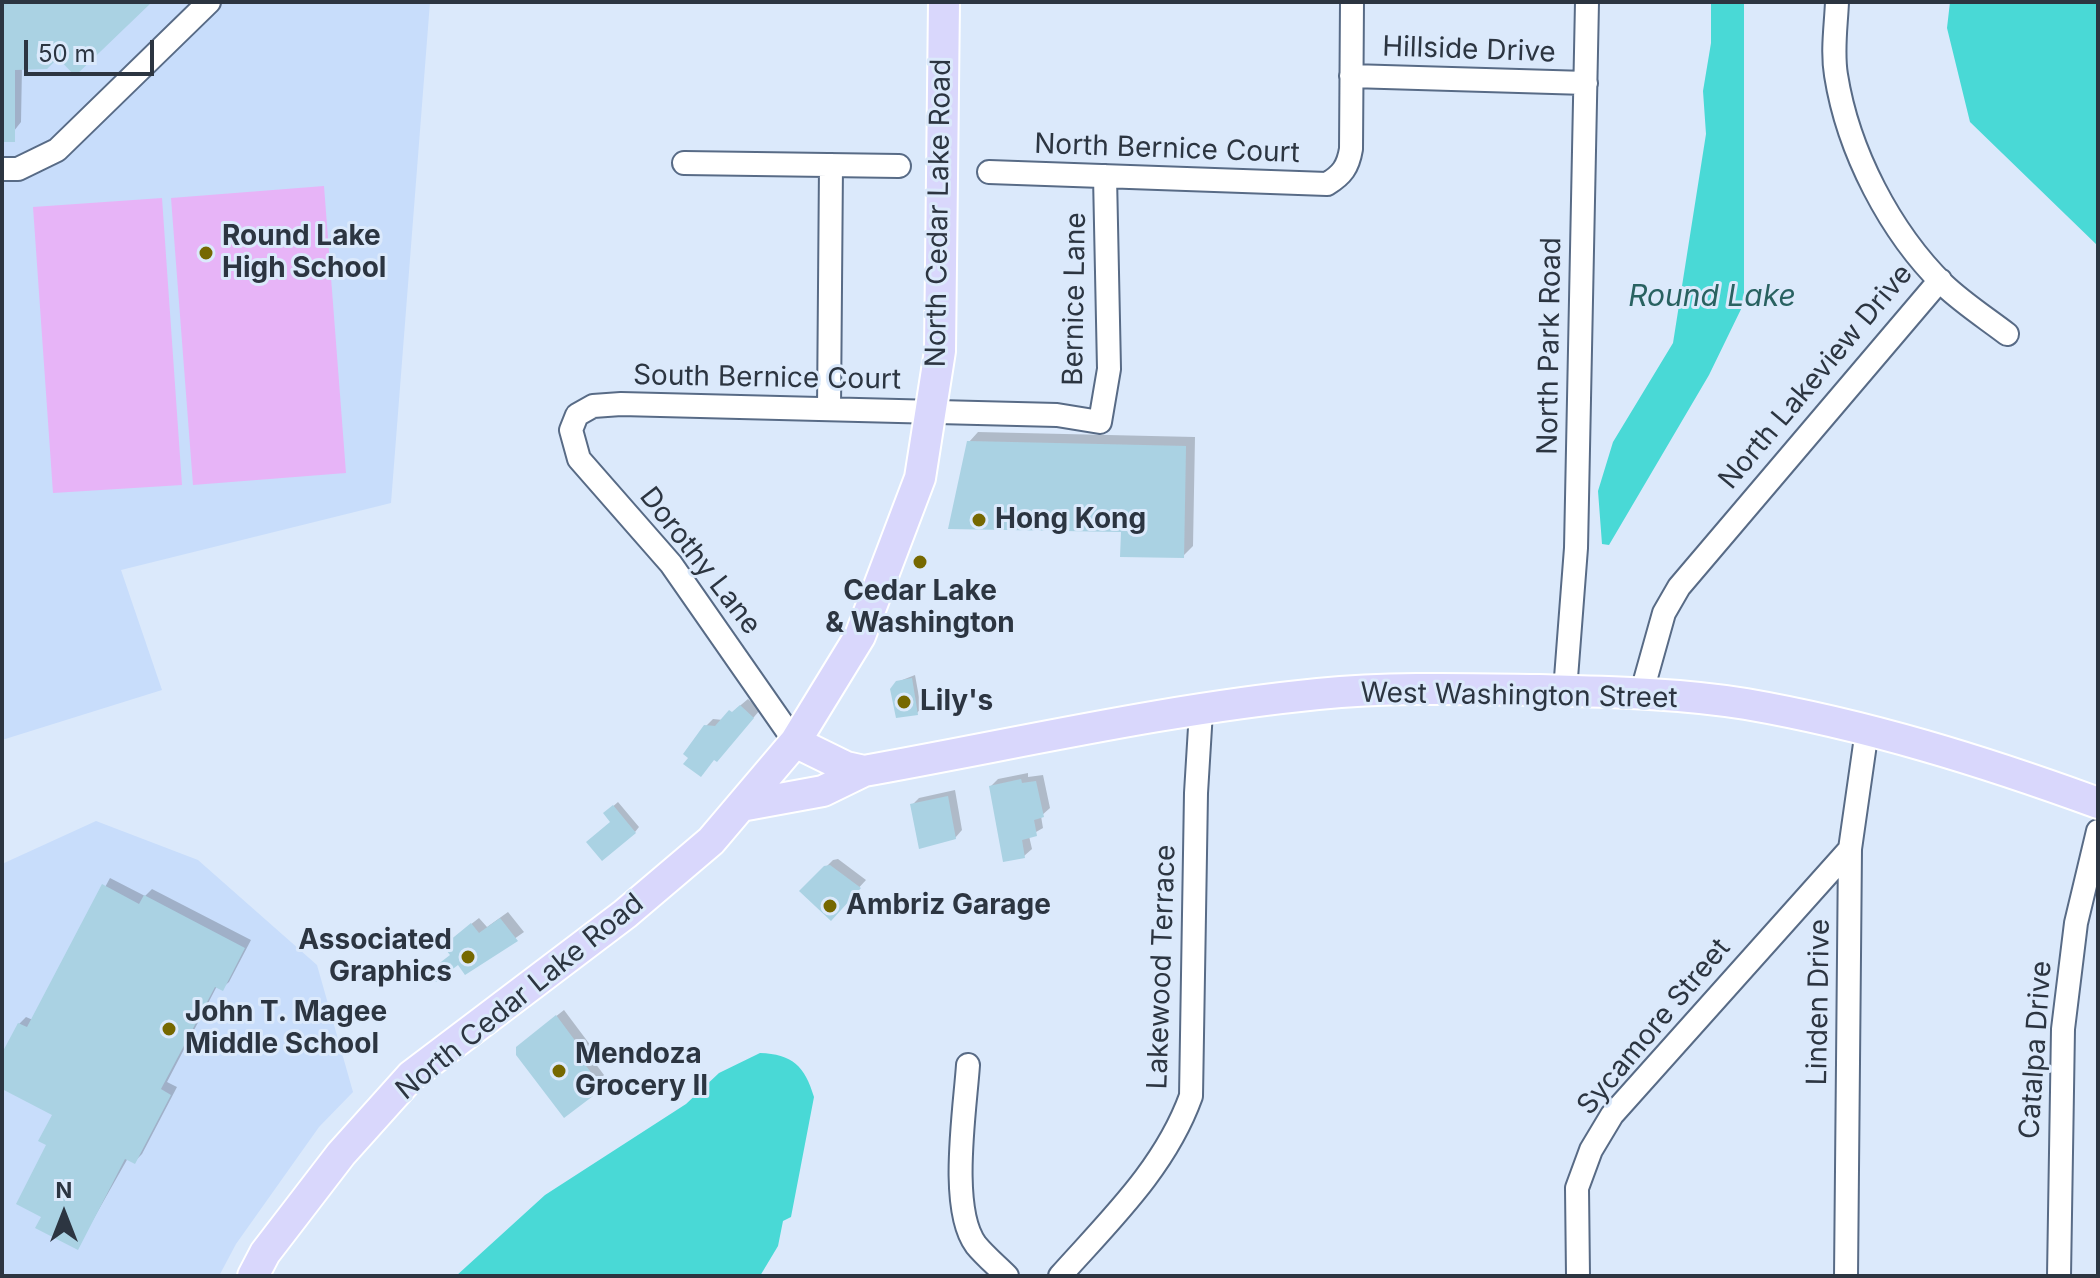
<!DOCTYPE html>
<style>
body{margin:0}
#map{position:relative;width:2100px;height:1278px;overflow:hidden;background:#dbe9fb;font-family:Inter,sans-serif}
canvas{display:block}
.frame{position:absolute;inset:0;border:4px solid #2c3541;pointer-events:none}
.north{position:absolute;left:24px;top:1174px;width:80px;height:80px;-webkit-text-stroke:6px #dbe9fb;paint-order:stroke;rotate:0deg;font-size:22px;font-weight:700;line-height:32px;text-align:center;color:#2c3541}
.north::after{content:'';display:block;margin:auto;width:28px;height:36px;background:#2c3541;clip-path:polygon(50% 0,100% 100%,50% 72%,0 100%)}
.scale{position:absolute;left:24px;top:40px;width:130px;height:36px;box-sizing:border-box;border:4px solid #2c3541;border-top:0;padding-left:10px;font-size:24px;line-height:28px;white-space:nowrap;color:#2c3541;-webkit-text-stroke:6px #dbe9fb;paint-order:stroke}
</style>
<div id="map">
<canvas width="2100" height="1278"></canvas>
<div class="frame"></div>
<div class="north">N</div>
<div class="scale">50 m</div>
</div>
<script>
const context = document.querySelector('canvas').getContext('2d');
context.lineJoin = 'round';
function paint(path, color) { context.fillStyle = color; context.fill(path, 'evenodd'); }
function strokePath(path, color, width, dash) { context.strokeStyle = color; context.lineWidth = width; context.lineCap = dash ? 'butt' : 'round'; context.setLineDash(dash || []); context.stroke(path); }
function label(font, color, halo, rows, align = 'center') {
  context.font = font + ' Inter,sans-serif'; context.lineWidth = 6; context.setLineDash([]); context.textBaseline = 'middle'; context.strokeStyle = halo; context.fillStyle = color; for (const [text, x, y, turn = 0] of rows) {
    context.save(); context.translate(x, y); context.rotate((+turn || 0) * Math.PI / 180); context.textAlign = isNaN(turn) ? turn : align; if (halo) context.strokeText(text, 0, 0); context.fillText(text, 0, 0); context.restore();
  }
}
paint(new Path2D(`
 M2 2H430L391 503 121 570 162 690 2 740Z
 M96 821 198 860 317 965 353 1092 319 1127 236 1244 219 1276H2V864Z`), '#c8ddfb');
paint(new Path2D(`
 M324 186 346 473 193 485 171 198Z
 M162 198 182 485 53 493 33 207Z`), '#e7b4f7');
paint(new Path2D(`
 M1711 2H1744V303L1709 375 1609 545 1602 544 1598 491 1613 442 1673 343 1706 134 1703 91 1711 43Z
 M1950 2H2098V246L1970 122 1947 28Z
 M760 1053C792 1054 805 1066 814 1097L791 1217 783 1221 778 1246 760 1276H456L545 1195 686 1104 719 1073Z`), '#49d9d6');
paint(new Path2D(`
 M2 2H149L58 55 22 67 21 122 10 136H2Z
 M978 432 1195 437 1193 546 1183 556 969 442Z
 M915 675 921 708 917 713 897 682Z
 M748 699 760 710 724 752 706 726 713 719 723 720Z
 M1028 773V777L1043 775 1050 808 1041 816 1043 828 1029 836 1032 849 1024 856 991 786 998 779Z
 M955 790 962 830 955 838 912 805 919 798Z
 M618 802 639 827 635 832 612 822 610 809Z
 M838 859 866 880 831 918 802 891 833 860Z
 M110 878 145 896 152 889 251 940 229 982 222 988 217 986 167 1082 177 1087 142 1154 135 1161 128 1158 77 1248 43 1216 55 1114 2 1086V1057L19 1024 26 1017 33 1020Z
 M508 912 524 932 466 973 452 954V939L479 918 487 927Z
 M564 1010 591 1046 586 1051 604 1075 595 1084 598 1088 592 1095 526 1040Z`), '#0003');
paint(new Path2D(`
 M2 2H152L75 76 58 58 47 69 15 70V142H2Z
 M967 441 1186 446 1184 558 1120 557 1121 532 948 529Z
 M912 678 918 715 896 718 890 689 896 681Z
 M740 705 754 718 717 762 714 760 701 777 683 764 688 758 683 754 704 725 715 726 729 710 732 712Z
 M1021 779 1022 783 1036 781 1044 817 1034 820 1037 836 1022 840 1025 858 1003 862 989 786Z
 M948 796 956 839 919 849 910 804Z
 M613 805 636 833 602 861 586 842 610 822 603 813Z
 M830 865 861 888 831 921 799 891 824 866Z
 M102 884 139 904 144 895 245 948 223 991 215 987 161 1089 171 1095 135 1164 125 1159 78 1250 35 1228 41 1217 16 1204 46 1145 38 1141 52 1115 2 1089V1053L18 1023 27 1027Z
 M500 918 518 941 465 975 458 965 436 982 428 972 450 955 443 946 471 923 479 933Z
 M556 1015 585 1054 580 1058 599 1083 589 1091 593 1096 564 1118 516 1055V1047Z`), '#aad2e3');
const minor = new Path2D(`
 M1837 2C1836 26 1832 51 1836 75 1848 151 1890 232 1944 285 1963 303 1986 318 2007 334
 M1351 76 1586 83
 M684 163 899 166
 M2 169H18L57 150 209 2
 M989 172 1327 184C1342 175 1348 167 1351 149L1352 2
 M829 409 831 165
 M1565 691 1576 548 1587 2
 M1641 695 1664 613 1679 587 1940 280
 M795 742 671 564 579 459 571 430 577 415 593 406 621 404 1057 415 1100 422 1109 369 1105 176
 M968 1065C965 1110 949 1209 976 1245 985 1256 997 1266 1007 1276
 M1060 1276C1110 1220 1165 1168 1191 1096L1196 793 1201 711
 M1578 1276 1577 1188 1591 1150 1612 1115 1850 849
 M1846 1276 1850 849 1867 730
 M2059 1276 2063 1029 2076 923 2098 831`);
const major = new Path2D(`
 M795 742 846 767 864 771C1015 744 1166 709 1318 694 1391 687 1465 689 1539 690 1607 692 1679 693 1746 704 1867 725 1983 761 2098 803
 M741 806 823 791 864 771
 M253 1276 265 1253 341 1154 411 1076 625 914 711 841 795 742 860 636 920 478 940 351 944 2`);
strokePath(minor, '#586b86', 26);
strokePath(major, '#fff', 34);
strokePath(minor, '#fff', 22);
strokePath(major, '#d9d7fc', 30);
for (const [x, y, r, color] of [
 [206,253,8,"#766800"],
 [979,520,8,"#766800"],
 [920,562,8,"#766800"],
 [904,702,8,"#766800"],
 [830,906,8,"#766800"],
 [468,957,8,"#766800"],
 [169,1029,8,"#766800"],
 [559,1071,8,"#766800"]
]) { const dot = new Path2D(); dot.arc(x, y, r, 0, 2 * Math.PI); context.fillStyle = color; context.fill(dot); strokePath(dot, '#dbe9fb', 3); }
label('28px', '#2c3541', '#dbe9fb', [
 ["Hillside Drive",1469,50,2],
 ["North Bernice Court",1167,149,2],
 ["North Cedar Lake Road",939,213,-89],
 ["Bernice Lane",1075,299,-89],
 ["North Park Road",1550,346,-89],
 ["North Lakeview Drive",1816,377,-50],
 ["South Bernice Court",767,378,1],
 ["Dorothy Lane",700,561,52],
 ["West Washington Street",1519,696,1],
 ["Lakewood Terrace",1162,967,-88],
 ["North Cedar Lake Road",520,997,-39],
 ["Linden Drive",1819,1002,-89],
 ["Sycamore Street",1654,1027,-50],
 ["Catalpa Drive",2036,1050,-86]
]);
label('bold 28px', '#2c3541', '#dbe9fb', [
 ["Round Lake",222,237],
 ["High School",222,269],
 ["Hong Kong",995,520],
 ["Cedar Lake",920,592,"center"],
 ["& Washington",920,624,"center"],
 ["Lily's",920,702],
 ["Ambriz Garage",846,906],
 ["Associated",452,941,"right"],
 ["Graphics",452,973,"right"],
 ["John T. Magee",185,1013],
 ["Middle School",185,1045],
 ["Mendoza",575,1055],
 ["Grocery II",575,1087]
], 'left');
label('italic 30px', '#296261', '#dbe9fb', [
 ["Round Lake",1712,297]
]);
</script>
